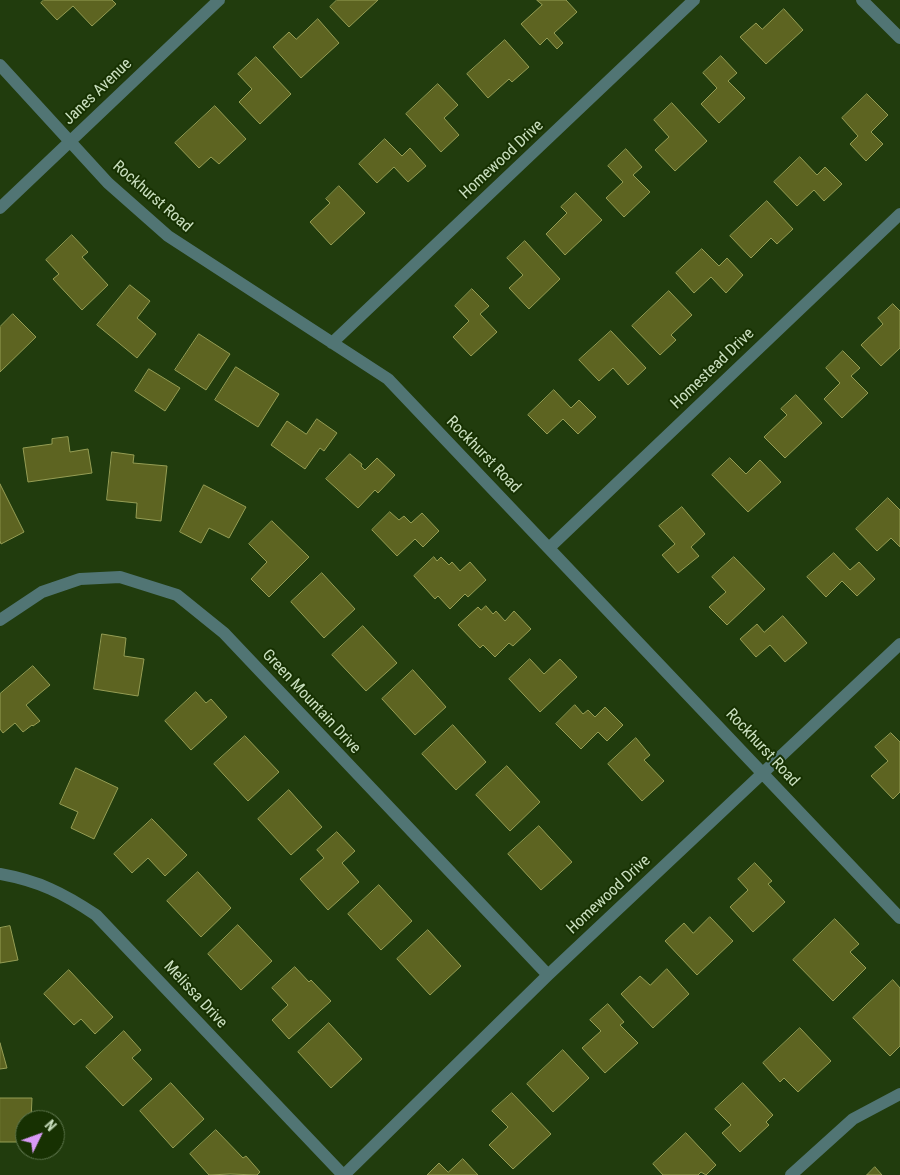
<!DOCTYPE html>
<style>
body{margin:0}
#map{position:relative;width:900px;height:1175px;overflow:hidden;background:#213c0d;font-family:"Roboto Condensed",sans-serif}
canvas{display:block}
.north{position:absolute;left:15px;top:1110px;width:50px;height:50px;box-sizing:border-box;background:#173102;border:1px solid #5f774e;border-radius:50%;rotate:48deg;font-size:14px;font-weight:700;line-height:20px;text-align:center;color:#cbe0c0}
.north::after{content:'';display:block;margin:auto;width:18px;height:22px;background:#d99af7;clip-path:polygon(50% 0,100% 100%,50% 72%,0 100%)}
</style>
<div id="map">
<canvas width="900" height="1175"></canvas>
<div class="north">N</div>
</div>
<script>
const context = document.querySelector('canvas').getContext('2d');
context.lineJoin = 'round';
function paint(path, color) { context.fillStyle = color; context.fill(path, 'evenodd'); }
function strokePath(path, color, width, dash) { context.strokeStyle = color; context.lineWidth = width; context.lineCap = dash ? 'butt' : 'round'; context.setLineDash(dash || []); context.stroke(path); }
function label(font, color, halo, rows, align = 'center') {
  context.font = font + ' "Roboto Condensed",sans-serif'; context.lineWidth = 4; context.setLineDash([]); context.textBaseline = 'middle'; context.strokeStyle = halo; context.fillStyle = color; for (const [text, x, y, turn = 0] of rows) {
    context.save(); context.translate(x, y); context.rotate((+turn || 0) * Math.PI / 180); context.textAlign = isNaN(turn) ? turn : align; if (halo) context.strokeText(text, 0, 0); context.fillText(text, 0, 0); context.restore();
  }
}
const building = new Path2D(`
 M44 0H112L116 4 92 26 73 6 57 20 41 3Z
 M337 0H378L349 27 330 7Z
 M537 0H566L577 12 554 33 563 43 557 49 547 38 540 45 521 24 542 5Z
 M784 9 803 30 766 64 740 37 756 23 762 29Z
 M318 19 339 43 301 78 273 47 289 32 296 39Z
 M505 40 529 67 512 82 509 79 488 98 467 74Z
 M721 56 737 73 728 81 745 98 719 123 701 104 717 88 703 73Z
 M256 57 291 94 260 124 239 102 252 89 238 74Z
 M438 84 458 105 444 118 459 135 441 152 406 114Z
 M867 94 888 115 871 132 883 144 866 161 850 144 858 136 842 118Z
 M672 103 707 141 675 171 655 150 669 137 654 120Z
 M215 106 246 139 219 164 211 157 199 168 175 143Z
 M385 139 402 156 410 148 426 166 408 182 394 167 377 183 359 164Z
 M626 149 642 167 633 175 650 192 624 217 606 198 623 182 608 166Z
 M800 157 817 175 825 167 842 184 824 201 814 190 797 206 774 182Z
 M339 186 365 213 331 245 310 222 330 203 326 199Z
 M576 193 602 220 565 255 546 234 567 213 561 207Z
 M767 201 793 229 777 244 771 238 751 258 730 236Z
 M72 235 88 252 82 257 108 285 82 310 53 279 59 274 46 260Z
 M525 241 560 279 529 309 509 288 523 275 507 258Z
 M702 249 719 266 727 258 743 275 726 293 711 277 694 293 676 273Z
 M130 285 150 301 137 318 156 334 137 358 97 325Z
 M472 289 489 306 480 314 497 332 471 356 453 337 469 321 455 306Z
 M669 291 692 315 671 335 676 340 660 355 632 326Z
 M893 304 900 311V348L881 366 861 345 883 324 878 318Z
 M13 314 36 337 0 372V327Z
 M611 331 646 368 628 385 613 368 599 381 579 360Z
 M199 334 230 354 206 390 175 370Z
 M843 351 860 368 851 376 868 393 842 418 824 399 840 383 826 368Z
 M236 367 279 394 258 427 215 400Z
 M149 369 180 388 165 411 135 391Z
 M554 390 571 408 579 400 596 417 578 434 563 419 547 434 528 415Z
 M796 395 822 423 785 458 764 437 787 415 781 409Z
 M317 419 337 433 324 451 320 448 305 469 271 445 287 421 306 434Z
 M68 437 70 452 88 449 92 473 28 482 23 448 52 444V439Z
 M112 452 134 455 133 463 167 466 161 521 136 518 137 503 107 500Z
 M350 454 362 464 361 466 365 470 377 458 395 475 378 493 375 490 358 508 326 479Z
 M730 458 746 474 760 460 781 482 748 512 712 475Z
 M0 484 24 532 1 544 0 541Z
 M204 485 246 507 229 538 209 528 201 543 180 532Z
 M888 498 900 510V547L891 538 877 551 856 529Z
 M682 507 705 534 691 547 699 556 678 573 662 555 675 544 659 526Z
 M390 512 399 520 404 516 411 523 422 513 439 531 423 547 415 539 397 556 372 530Z
 M272 521 309 557 269 597 251 579 267 562 249 544Z
 M834 553 850 570 859 562 875 579 857 596 842 581 826 597 807 577Z
 M434 557 437 561 441 557 449 565 452 562 460 571 470 562 486 580 468 597 465 594 450 609 438 596 435 599 414 576Z
 M734 557 765 589 727 625 709 607 726 592 712 577Z
 M322 573 355 609 324 638 291 602Z
 M486 606 493 614 496 611 505 621 514 611 531 629 513 646 509 643 495 657 483 645 480 648 458 625 478 607 481 610Z
 M783 616 807 643 785 662 770 645 756 657 740 639 757 624 764 632Z
 M363 626 397 663 366 691 332 655Z
 M102 634 126 638 124 656 144 659 138 696 94 689Z
 M530 659 544 674 560 659 577 677 540 712 509 679Z
 M33 666 50 685 26 705 40 721 33 726 32 725 23 732 15 723 3 733 0 729V694Z
 M413 670 446 707 415 735 382 699Z
 M196 692 206 703 211 699 227 717 191 750 165 721Z
 M575 705 583 714 588 710 595 717 605 707 623 725 607 741 598 732 581 749 556 724Z
 M453 725 486 762 456 790 422 754Z
 M891 733 900 742V792L893 799 871 776 888 761 875 747Z
 M245 736 279 772 248 801 214 764Z
 M636 738 650 755 644 760 664 781 642 801 608 764Z
 M507 766 540 802 510 831 476 795Z
 M76 768 118 788 94 839 71 828 78 812 60 804Z
 M289 790 322 827 291 855 258 819Z
 M152 819 187 855 165 876 148 858 132 873 114 854Z
 M539 826 572 862 541 890 508 854Z
 M337 832 355 851 342 863 359 882 328 910 300 879 324 858 317 850Z
 M755 863 772 881 768 884 785 902 753 932 730 907 748 890 738 879Z
 M198 872 231 908 201 937 167 901Z
 M379 885 412 921 381 950 348 914Z
 M710 917 733 941 697 975 665 941 684 923 693 933Z
 M835 919 859 944 850 952 866 968 833 1001 793 960Z
 M238 925 272 961 241 990 208 954Z
 M10 926 18 960 0 963V928Z
 M428 930 461 966 430 995 397 959Z
 M295 967 309 982 311 980 331 1001 289 1039 272 1020 288 1005 272 988Z
 M667 969 689 994 653 1028 621 994 640 976 650 985Z
 M69 970 113 1017 95 1034 81 1019 74 1025 44 994Z
 M893 980 900 988V1046L890 1056 853 1018Z
 M608 1004 624 1022 620 1025 638 1043 605 1073 582 1048 601 1031 590 1020Z
 M329 1023 362 1059 331 1088 298 1052Z
 M800 1028 831 1061 798 1092 784 1078 780 1082 763 1063Z
 M124 1031 141 1050 132 1058 152 1079 123 1106 86 1067Z
 M0 1043 7 1068 0 1069Z
 M563 1050 589 1078 553 1112 527 1084Z
 M171 1083 204 1119 173 1148 140 1111Z
 M743 1083 773 1115 766 1122 769 1125 740 1152 722 1133 731 1125 715 1109Z
 M512 1093 551 1134 513 1169 489 1145 508 1127 492 1111Z
 M0 1098H32L31 1120H25V1142H0Z
 M216 1130 243 1158 246 1156 260 1172 257 1175 230 1174 209 1175 190 1154Z
 M686 1133 716 1165 706 1175 701 1172 698 1175H663L653 1164Z
 M463 1159 478 1175H427L439 1163 448 1172Z
 M875 1167 882 1175H867Z`);
paint(building, '#5d6421');
strokePath(building, '#959d54', 1);
strokePath(new Path2D(`
 M862 0 900 38
 M0 65 108 183 168 236 388 379 900 918
 M0 208 219 0
 M332 343 694 0
 M549 548 900 214
 M0 620 42 592 80 579 120 577 177 595 224 633 548 975
 M0 874C39 881 63 893 96 915L343 1175
 M344 1175 548 975 900 644
 M791 1175 853 1119 900 1094`), '#517574', 12);
label('16px', '#cbe0c0', '#173102', [
 ["Janes Avenue",98,92,-44],
 ["Homewood Drive",502,160,-43],
 ["Rockhurst Road",152,197,41],
 ["Homestead Drive",713,369,-44],
 ["Rockhurst Road",483,455,46],
 ["Green Mountain Drive",311,702,47],
 ["Rockhurst Road",762,748,47],
 ["Homewood Drive",609,895,-43],
 ["Melissa Drive",195,995,47]
]);
</script>
